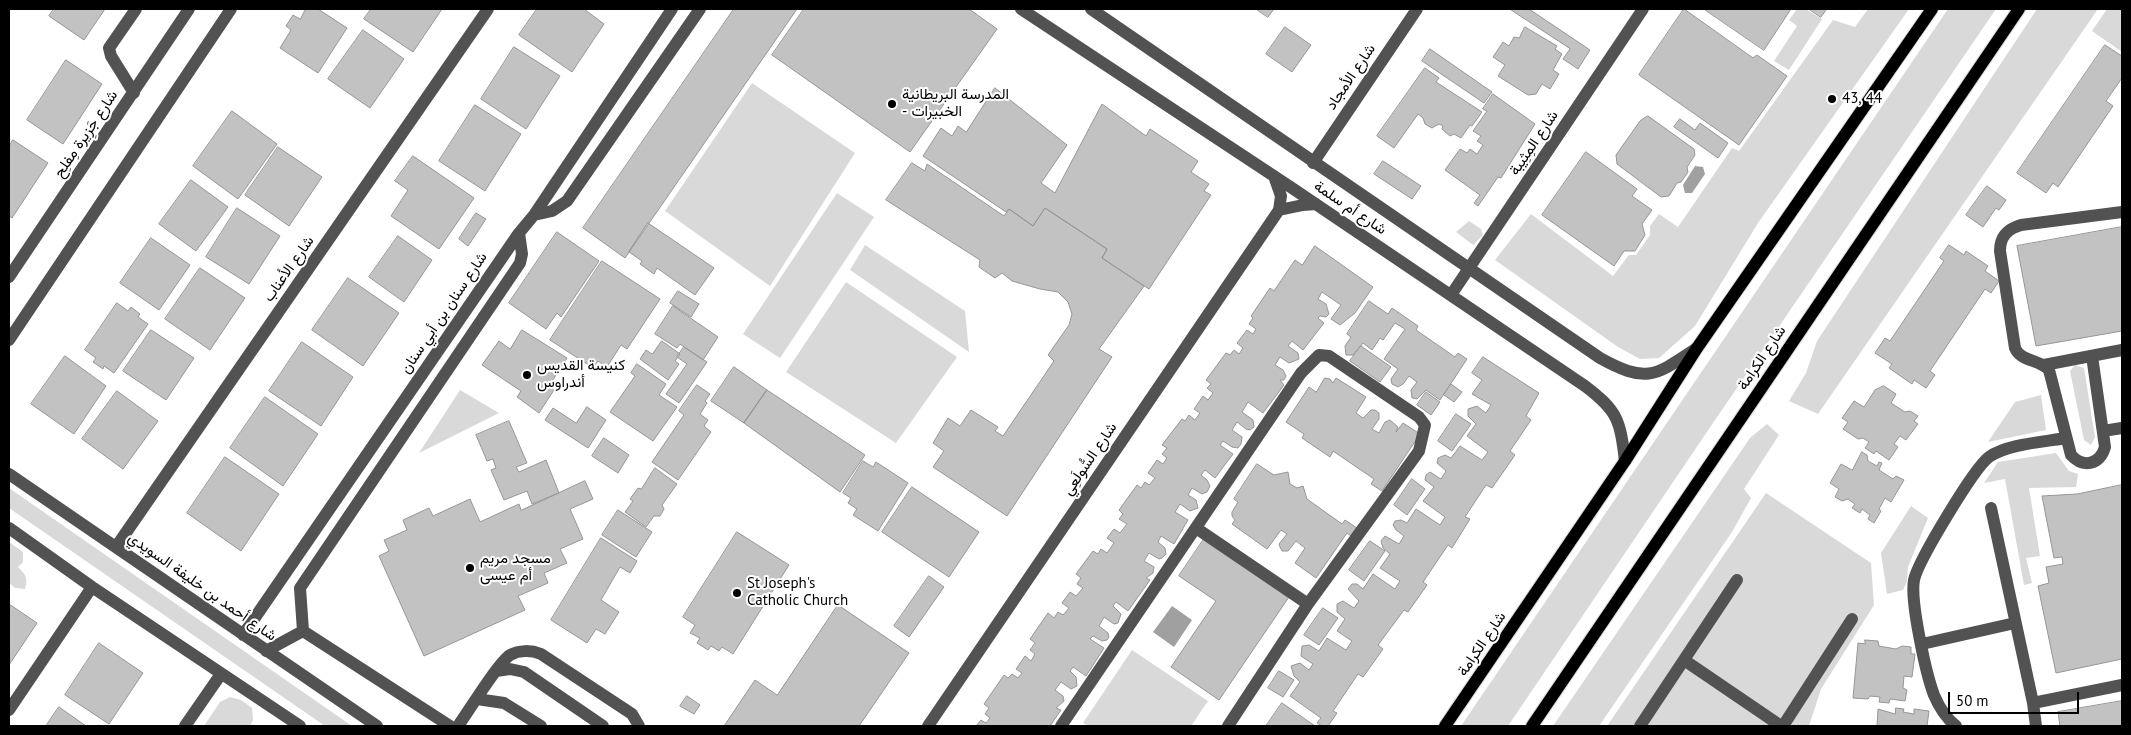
<!DOCTYPE html>
<meta charset="utf-8">
<style>
body{margin:0}
#map{position:relative;width:2131px;height:735px;overflow:hidden;background:#fff;font-family:"PT Sans",sans-serif}
canvas{display:block}
.frame{position:absolute;inset:0;border:10px solid #000;pointer-events:none}
.scale{position:absolute;left:1948px;top:692px;width:131px;height:22px;box-sizing:border-box;border:2px solid #000;border-top:0;padding-left:6px;font-size:15px;line-height:18px;white-space:nowrap;color:#000;-webkit-text-stroke:4px #fff;paint-order:stroke}
</style>
<div id="map">
<canvas width="2131" height="735"></canvas>
<div class="frame"></div>
<div class="scale">50 m</div>
</div>
<script>
const context = document.querySelector('canvas').getContext('2d');
context.lineJoin = 'round';
function paint(path, color) { context.fillStyle = color; context.fill(path, 'evenodd'); }
function strokePath(path, color, width, dash) { context.strokeStyle = color; context.lineWidth = width; context.lineCap = dash ? 'butt' : 'round'; context.setLineDash(dash || []); context.stroke(path); }
function label(font, color, halo, rows, align = 'center') {
  context.font = font + ' "PT Sans",Vazirmatn,sans-serif'; context.lineWidth = 4; context.setLineDash([]); context.textBaseline = 'middle'; context.strokeStyle = halo; context.fillStyle = color; for (const [text, x, y, turn = 0] of rows) {
    context.save(); context.translate(x, y); context.rotate((+turn || 0) * Math.PI / 180); context.textAlign = isNaN(turn) ? turn : align; if (halo) context.strokeText(text, 0, 0); context.fillText(text, 0, 0); context.restore();
  }
}
paint(new Path2D(`
 M1797 9H1806L1822 19 1789 70 1774 61 1797 26 1789 20Z
 M1868 9H1909L1758 223 1695 326 1659 358 1640 359 1618 347 1495 260 1531 214 1613 276 1629 255H1636L1650 235V226L1659 214 1678 227 1732 148 1739 151 1833 20 1855 27Z
 M1948 9H1996L1713 423 1508 726H1461Z
 M2037 9H2098L1818 414 1789 401 1806 373 1817 341Z
 M2107 9H2122V52L2092 31Z
 M752 83 855 153 770 286 665 211Z
 M837 193 874 217 780 358 743 334Z
 M1469 221 1481 229 1483 235 1473 245 1456 232Z
 M865 245 965 311 969 352 850 270Z
 M846 282 957 357 896 443 786 372Z
 M2075 365 2084 368 2095 437 2091 445 2084 440 2070 371Z
 M460 390 499 413 419 453Z
 M2041 395 2046 430 1988 442 2015 402Z
 M1767 424 1779 435 1744 489 1751 498 1732 532 1599 726H1553L1750 438Z
 M2056 453 2069 471 2078 474 2076 487 2029 488 2040 556 2026 558 2032 583 2024 585 2005 479 1984 483 1998 462Z
 M9 489V488L352 726H325L9 508Z
 M1766 493 1871 563 1874 605 1821 689 1809 726H1607Z
 M1911 506 1928 518 1908 567 1907 581 1903 590 1887 594 1881 553Z
 M9 542 23 552V562L18 567C26 575 28 578 25 589L15 588 9 583Z
 M1132 650 1208 701 1191 726H1088L1083 723Z
 M230 697 241 700 252 708 253 720 250 726H204L220 702Z`), '#d9d9d9');
paint(new Path2D(`
 M1695 166 1703 167 1705 174 1692 193H1685L1683 185Z
 M1172 606 1192 620 1174 647 1153 632Z`), '#a0a0a0');
const building = new Path2D(`
 M54 9H105L84 40 49 16Z
 M306 9H318L347 28 318 73 280 48 291 30 286 26 293 15 300 19Z
 M371 9H442L413 52 364 19Z
 M537 9H584L604 24 572 72 519 35Z
 M734 9H797L625 258 583 228Z
 M804 9H969L997 29 910 152 772 55Z
 M1256 9H1274L1268 17Z
 M1510 9H1529L1590 50 1578 69 1563 59 1570 49Z
 M1684 9 1753 58 1757 55 1787 76 1739 145 1639 75Z
 M1704 9H1791L1764 50Z
 M1809 9H1825L1826 10 1821 17Z
 M1285 27 1311 45 1292 72 1266 54Z
 M1525 27 1557 46 1555 49 1562 54 1553 70 1559 74 1550 89 1542 84 1536 94 1528 95 1498 76 1505 65 1493 57 1503 42 1509 46 1514 37 1519 38Z
 M363 30 404 59 370 108 328 79Z
 M2105 45 2122 56V78L2106 101 2113 106 2058 187 2053 183 2046 193 2017 173Z
 M514 47 560 76 526 129 481 99Z
 M1430 49 1492 92 1484 103 1422 61Z
 M66 60 102 84 63 144 27 120Z
 M1425 68 1439 78 1436 82 1482 112 1472 126 1470 125 1461 138 1454 134 1450 136 1442 129 1443 126 1439 124 1432 128 1425 124 1423 118 1418 114 1394 148 1377 136Z
 M995 88 1067 145 1041 183 1055 193 1102 104 1146 136 1150 129 1198 161 1191 172 1209 184 1204 191 1211 195 1149 289 1102 258 1107 249 1045 208 1033 226 1009 209 1006 212 923 156 941 128 952 136 958 126 966 132Z
 M1493 94 1535 124 1501 178 1498 177 1478 206 1474 203 1480 195 1445 170 1460 149 1467 153 1470 149 1477 154 1483 145 1477 141 1481 136 1473 131 1487 111 1483 109Z
 M475 105 521 134 485 191 439 161Z
 M232 111 277 144 238 199 193 166Z
 M1648 116 1694 149 1695 155 1687 167 1688 172 1681 182 1677 183 1669 196 1661 197 1617 164 1616 155 1640 121Z
 M1680 119 1695 130 1700 123 1728 143 1718 158 1674 127Z
 M13 140 48 163 12 218 9 216V147Z
 M278 147 322 177 289 226 245 195Z
 M1586 152 1637 189 1632 196 1652 210 1642 224 1645 235 1635 251H1624L1614 266 1542 215Z
 M413 156 474 198 439 249 391 216 408 190 395 181Z
 M1383 161 1421 186 1412 199 1374 174Z
 M912 163 925 171 927 164 1004 216 1009 209 1033 226 1045 208 1107 249 1102 258 1144 286 1099 349 1112 357 1007 516 933 467 944 451 933 443 948 418 960 426 971 410 998 427 995 431 1003 436 1054 361 1048 355 1069 325 1072 314 1068 302 1058 292 1040 289 1012 281 1002 273 995 278 979 267 980 260 886 200Z
 M191 180 228 207 196 251 159 224Z
 M1987 186 2006 200 1999 210 1996 208 1983 227 1966 215Z
 M237 208 280 236 249 284 206 257Z
 M476 213 486 219 468 246 459 239Z
 M648 223 714 268 695 295 657 268 654 274 640 264 642 261 629 252Z
 M2122 227V331L2036 346 2017 246Z
 M557 232 599 261 561 317 557 313 546 329 509 303Z
 M398 236 432 260 404 302 369 277Z
 M151 238 190 265 159 310 120 283Z
 M1949 245 1964 255 1966 251 1988 266 1985 271 1999 281 1991 293 1985 289 1930 371 1935 375 1926 388 1914 380 1912 384 1889 368 1892 364 1875 353 1885 338 1890 341 1944 261 1940 258Z
 M1315 246 1373 287 1355 313 1340 325 1331 319 1341 305 1322 292 1318 299 1326 304 1329 314 1326 317 1320 316 1318 318 1324 323 1303 350 1292 341 1288 346 1298 353 1299 359 1289 363 1280 357 1275 365 1283 370 1286 376 1284 380H1280L1284 385 1263 413 1248 402 1242 412 1253 420 1254 427 1250 430 1246 429 1237 422 1232 430 1242 437 1241 444 1238 448 1232 447 1223 441 1220 445 1233 454 1215 478 1205 470 1201 475 1207 480 1210 486 1207 492 1202 494 1192 488 1188 495 1196 500 1198 508 1190 511 1180 504 1175 512 1188 520 1174 544 1161 536 1158 542 1165 548 1166 554 1162 558 1159 559 1149 553 1144 561 1154 567 1153 573 1146 578 1150 580 1128 611 1116 602 1113 606 1121 614 1118 623 1114 624 1104 617 1099 626 1108 633 1109 637 1107 640 1102 641 1093 636 1090 639 1104 648 1086 676 1073 667 1070 671 1076 677 1077 686 1071 689 1061 682 1055 690 1063 696 1064 701 1056 708 1061 710 1050 726H976L981 720 986 723 990 718 985 714 989 708 984 704 1004 675 1008 678 1012 674 1018 678 1022 673 1016 669 1025 656 1031 661 1035 654 1030 650 1035 643 1030 639 1048 613 1054 618 1058 612 1063 615 1069 608 1062 603 1070 592 1076 596 1083 588 1077 584 1081 578 1076 574 1093 551 1098 554 1101 549 1107 553 1114 543 1107 538 1114 529 1120 533 1127 524 1119 519 1123 514 1119 510 1137 485 1141 488 1145 482 1149 485 1155 478 1148 473 1157 460 1163 464 1167 458 1162 454 1167 448 1162 445 1182 419 1185 421 1189 415 1195 420 1200 413 1194 409 1203 396 1208 400 1213 393 1207 388 1211 384 1206 380 1226 353 1230 355 1234 350 1239 354 1243 348 1237 343 1247 330 1253 334 1256 329 1249 324 1253 318 1251 316 1270 288 1274 291 1295 260 1302 265Z
 M602 261 660 299 627 349 621 345 607 367 598 361 593 368 550 340Z
 M200 268 245 298 210 350 165 319Z
 M348 278 399 313 363 366 312 330Z
 M678 291 699 304 691 317 670 303Z
 M1369 301 1388 314 1392 308 1418 326 1416 330 1455 357 1458 353 1467 359 1440 400 1426 390 1417 399 1412 398 1411 390 1417 382 1409 376 1403 384 1398 387 1392 384 1391 379 1398 369 1384 359 1405 329 1395 323 1383 340 1380 338 1372 350 1363 343 1353 355H1346L1345 346 1351 337 1347 334Z
 M117 303 128 311 131 307 140 314 138 317 148 324 114 373 104 366 103 369 93 362 96 358 85 350Z
 M673 306 718 337 703 360 680 344 677 348 655 334Z
 M151 330 194 358 166 400 123 371Z
 M522 330 567 358 549 386 554 390 539 413 517 397 521 391 482 365 499 341 510 349Z
 M662 341 680 354 675 361 679 364 668 380 640 359 646 350 652 354Z
 M302 342 353 377 321 426 269 391Z
 M1361 346 1391 367 1380 382 1350 361Z
 M684 347 707 362 679 403 666 394 687 364 677 357Z
 M65 356 106 386 74 434 31 404Z
 M1483 357 1539 393 1526 416 1531 420 1510 451 1515 455 1492 488 1486 485 1465 517 1470 519 1452 548 1448 545 1423 582 1427 585 1408 612 1404 610 1378 645 1383 649 1363 677 1358 674 1333 711 1337 713 1328 726H1322L1317 723 1321 718 1290 696 1300 682 1294 676 1291 666 1300 663 1309 670 1313 664 1301 656 1302 646 1309 645 1319 651 1327 638 1346 650 1352 641 1337 631 1345 619 1337 612V604L1343 601 1354 608 1359 601 1348 589 1352 584H1357L1363 589 1373 574 1395 589 1400 581 1380 568 1390 554 1383 548 1381 541 1385 536 1399 544 1404 536 1396 530 1393 525 1395 521 1401 520 1407 523 1416 509 1440 525 1445 517 1423 501 1434 487 1425 480 1426 475 1430 472 1441 479 1446 471 1437 463 1438 458 1445 455 1451 458 1460 446 1482 460 1488 452 1467 436 1476 424 1468 416V409L1477 406 1486 413 1491 405 1472 394 1482 380 1472 373Z
 M637 364 666 384 659 395 677 407 653 441 610 412 635 376 631 373Z
 M734 367 767 390 744 423 711 401Z
 M1325 378 1330 379 1333 383 1336 378 1366 397 1356 413 1363 418 1371 410H1375L1379 413V419L1372 429 1379 433 1385 422 1390 420 1398 427 1396 432 1403 423 1420 434 1382 491 1371 484 1374 479 1333 451 1330 457 1302 438 1304 434 1286 422 1309 387 1316 392Z
 M1451 384 1462 392 1454 402 1444 395Z
 M697 385 710 394 705 401 707 403 700 414 708 420 704 426 711 432 678 480 652 462 684 415 679 411Z
 M1884 386 1896 394 1891 403 1905 412 1910 411 1918 416 1914 421 1918 424 1906 440 1900 436 1894 444 1898 447 1889 460 1876 451 1874 454 1865 448 1869 442 1863 438 1858 439 1843 429 1848 422 1842 418 1854 401 1864 407 1875 390Z
 M767 390 865 455 840 492 744 423Z
 M117 391 158 421 123 469 82 439Z
 M1426 392 1440 402 1431 415 1417 405Z
 M265 397 318 434 283 486 230 448Z
 M587 407 606 420 588 448 545 420 553 408 576 423Z
 M1456 414 1471 424 1452 451 1438 441Z
 M509 421 527 463 516 467 519 472 546 460 559 493 532 504 527 491 504 500 491 470 496 468 493 459 487 461 476 435Z
 M604 438 629 455 618 473 592 456Z
 M1862 452 1867 455 1868 461 1877 466 1879 462 1882 463 1879 470 1893 479 1896 476 1904 480 1891 502 1885 498 1879 509 1881 511 1874 523 1868 519 1870 515 1862 509 1860 513 1852 508 1855 504 1848 499 1842 501 1835 497 1839 489 1830 483 1841 464 1852 470Z
 M225 457 279 494 241 551 187 513Z
 M863 461 873 467 876 462 908 483 878 531 853 515 857 509 848 503 851 498 843 493Z
 M1257 464 1274 475 1288 472 1290 484 1297 488 1303 486 1307 499 1342 524 1345 520 1357 528 1351 536 1347 533 1316 578 1295 563 1305 548 1296 541 1288 551H1282L1280 547 1279 544 1287 534 1281 530 1267 549 1232 524 1235 520 1232 516V512L1238 502 1234 499Z
 M655 468 677 484 662 505 664 509 660 516H654L646 527 625 512 633 501 630 499 638 488 641 489Z
 M1412 479 1425 489 1407 515 1394 505Z
 M585 481 593 499 570 509 583 539 560 549 567 563 544 573 548 583 518 596 525 610 424 656 379 556 389 551 384 540 407 530 403 520 429 508 433 516 470 499 480 522 519 504 521 510Z
 M2122 485V659L2056 673 2038 586 2049 583 2046 567 2063 564 2062 557 2054 558 2042 496 2077 494Z
 M912 487 979 532 949 577 882 532Z
 M618 510 652 532 636 557 602 535Z
 M737 532 789 565 733 654 722 647 719 651 711 646 708 650 697 643 700 638 690 633 695 625 683 617Z
 M1206 536 1291 594 1219 700 1171 667 1216 601 1179 576Z
 M601 538 637 561 630 573 620 567 601 600 619 612 605 634 596 629 587 643 551 620Z
 M1370 541 1385 551 1364 581 1349 570Z
 M929 576 944 587 909 637 894 626Z
 M9 604 37 623 9 665Z
 M838 605 909 653 859 726H724L755 680 777 695Z
 M1323 608 1338 618 1319 645 1304 635Z
 M1865 640 1878 641 1879 646 1896 649 1902 646 1911 647V654H1915L1912 677 1904 676 1903 688 1907 690 1905 701 1890 699 1889 703 1879 702 1880 697 1870 696 1868 699 1853 698 1858 643 1865 644Z
 M99 643 143 673 109 724 65 695Z
 M1279 671 1294 680 1283 697 1268 688Z
 M687 696 700 705 694 714 680 706Z
 M2122 701V726H2060L2058 712Z
 M1282 703 1315 726H1266Z
 M59 707 86 726H46Z
 M1896 708 1904 709 1903 712 1914 714V709L1929 711 1927 726H1877L1878 709 1895 714Z`);
paint(building, '#c2c2c2');
strokePath(building, '#969696', 1);
const major = new Path2D(`
 M1445 726 1625 461 1697 348 1932 9
 M1532 726 2019 9`);
strokePath(major, '#dbdbdb', 14);
strokePath(new Path2D(`
 M1021 9 1292 188 1585 386C1618 411 1620 420 1625 461
 M1091 9 1600 358C1647 384 1655 376 1697 348
 M134 93 111 56 109 48 136 9
 M1313 163 1417 9
 M1279 210 1303 205 1316 204
 M534 215 552 211 567 201 700 9
 M9 277 189 9
 M1451 295 1643 9
 M9 340 231 9
 M2092 356 2105 447C2100 464 2084 469 2071 455L2049 370C2039 359 2021 362 2015 348L2000 251C2000 237 2007 229 2021 225L2122 212
 M2044 365 2122 350
 M2103 431 2122 428
 M9 474 377 726
 M1991 508 2033 703 2036 726
 M9 528 92 587 300 726
 M1196 528 1308 604
 M116 547 488 9
 M303 631 300 588 520 263 522 254 519 233
 M303 631 450 726
 M243 635 519 233 534 215 672 9
 M1922 644 2015 623
 M266 651 303 631
 M1684 660 1781 726
 M496 671 510 669 524 672 603 726
 M477 699 504 703 541 726
 M2033 703 2122 685
 M9 710 92 587
 M185 726 221 674
 M458 726C468 712 498 663 510 655 519 650 531 650 541 654L632 714 639 726
 M928 726 1279 210 1281 196 1274 176
 M1061 726 1301 373 1319 355 1329 356 1419 417 1425 425 1419 451 1308 604 1228 726
 M1640 726 1737 580
 M1783 726 1852 619
 M1956 726C1946 718 1939 707 1934 695 1926 674 1910 601 1914 580 1918 561 1974 468 1989 457 2007 444 2044 442 2066 438`), '#525252', 12);
strokePath(major, '#000', 12);
for (const [x, y, r, color] of [
 [1832,99,5,"#000"],
 [892,104,5,"#000"],
 [527,375,5,"#000"],
 [470,568,5,"#000"],
 [737,593,5,"#000"]
]) { const dot = new Path2D(); dot.arc(x, y, r, 0, 2 * Math.PI); context.fillStyle = color; context.fill(dot); strokePath(dot, '#fff', 2); }
label('15px', '#000', '#fff', [
 ["شارع الأمجاد",1351,77,-56],
 ["شارع جَزِيرة مِفلِح",86,134,-56],
 ["شارع المِثِيبة",1534,143,-56],
 ["شارع أم سلمة",1350,208,34],
 ["شارع الأعناب",289,269,-55],
 ["شارع سنان بن أبي سنان",444,313,-56],
 ["شارع الكرامة",1762,358,-56],
 ["شارع السُّولَعِي",1090,459,-56],
 ["شارع أحمد بن خليفة السويدي",202,587,35],
 ["شارع الكرامة",1482,644,-56]
]);
label('15px', '#000', '#fff', [
 ["المدرسة البريطانية",902,95],
 ["- الخبيرات",902,112],
 ["43, 44",1842,99],
 ["كنيسة القديس",537,366],
 ["أندراوس",537,383],
 ["مسجد مريم",480,559],
 ["أم عيسى",480,576],
 ["St Joseph's",747,584],
 ["Catholic Church",747,601]
], 'left');
</script>
